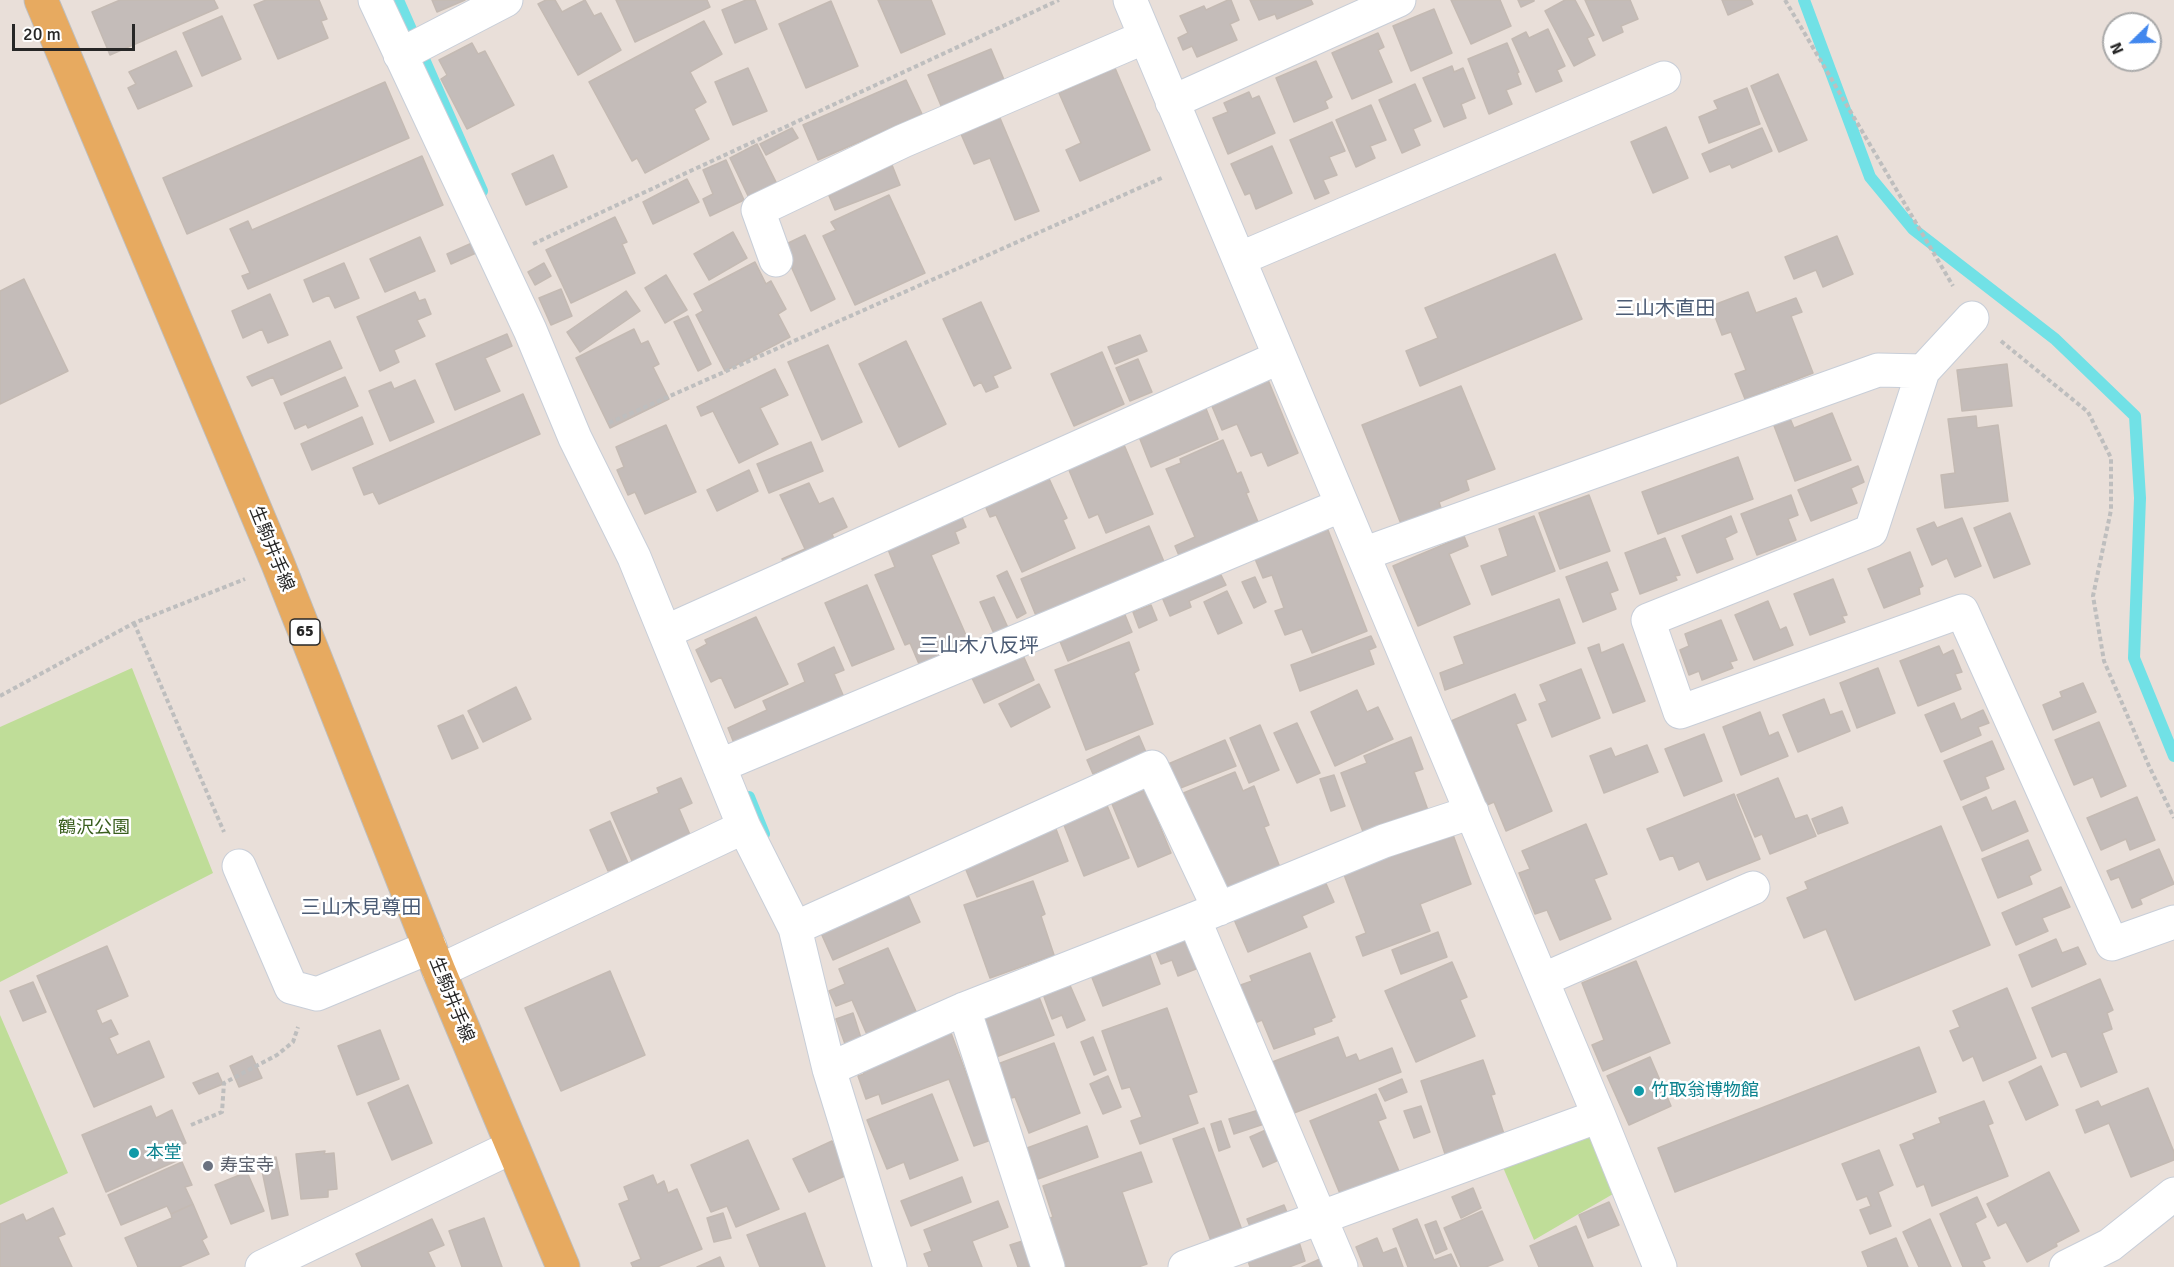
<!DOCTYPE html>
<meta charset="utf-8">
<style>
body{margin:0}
#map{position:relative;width:2174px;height:1267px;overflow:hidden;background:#e9dfd9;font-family:Signika,sans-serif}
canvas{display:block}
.north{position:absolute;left:2102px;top:12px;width:60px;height:60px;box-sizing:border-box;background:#fff;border:2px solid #a9a9a9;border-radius:50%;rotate:247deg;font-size:16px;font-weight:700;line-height:24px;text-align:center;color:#272727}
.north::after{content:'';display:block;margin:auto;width:21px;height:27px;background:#4187ee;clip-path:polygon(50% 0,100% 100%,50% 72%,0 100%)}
.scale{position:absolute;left:12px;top:24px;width:123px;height:27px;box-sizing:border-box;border:3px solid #272727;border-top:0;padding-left:8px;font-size:18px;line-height:21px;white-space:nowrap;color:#272727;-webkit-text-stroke:4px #fff;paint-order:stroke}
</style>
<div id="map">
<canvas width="2174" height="1267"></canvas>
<div class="north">N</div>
<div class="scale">20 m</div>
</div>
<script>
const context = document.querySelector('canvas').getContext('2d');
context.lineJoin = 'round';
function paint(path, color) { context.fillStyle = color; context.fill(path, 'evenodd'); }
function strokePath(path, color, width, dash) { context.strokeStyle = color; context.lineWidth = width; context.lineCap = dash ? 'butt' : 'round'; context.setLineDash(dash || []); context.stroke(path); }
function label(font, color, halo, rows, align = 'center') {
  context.font = font + ' Signika,"Noto Sans JP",sans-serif'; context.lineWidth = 5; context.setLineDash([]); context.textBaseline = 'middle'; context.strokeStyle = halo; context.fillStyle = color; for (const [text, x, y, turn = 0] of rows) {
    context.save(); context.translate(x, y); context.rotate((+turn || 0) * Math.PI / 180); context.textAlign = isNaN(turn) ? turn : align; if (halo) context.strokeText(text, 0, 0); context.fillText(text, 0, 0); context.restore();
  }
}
paint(new Path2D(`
 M132 668 213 873 0 982V727Z
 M0 1015 68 1173 0 1205Z
 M1590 1132 1613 1194 1534 1240 1502 1165Z`), '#bfdd98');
strokePath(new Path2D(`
 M398 0 482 191
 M1804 0 1870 177 1913 229 2055 339 2135 416 2140 498 2134 658 2174 756
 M749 797 764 834`), '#71e1e6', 12);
const building = new Path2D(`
 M120 0H214L218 8 110 55 92 12Z
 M266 0H319L327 19 321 21 328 38 278 59 254 5Z
 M432 0H465L437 12Z
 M546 0H555L562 12 585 0 594 16 601 13 621 50 578 75 538 4Z
 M616 0H707L710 7 635 42Z
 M746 0H755L767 29 735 43 722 10Z
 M878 0H931L945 34 901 53Z
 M1228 0H1231L1239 20 1230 24 1237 40 1197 57 1192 46 1183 50 1178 38 1188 33 1180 16 1204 6 1206 10Z
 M1250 0H1311L1313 4 1277 19 1275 14 1259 20Z
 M1451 0H1500L1511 26 1471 44Z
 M1518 0H1534V1L1521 7Z
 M1565 0H1575L1594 35 1587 38 1595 55 1574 66 1545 11Z
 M1585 0H1630L1638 19 1621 26 1623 32 1603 41Z
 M1722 0H1751L1753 4 1728 15Z
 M831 1 858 66 806 88 779 24Z
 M1434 9 1452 53 1411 71 1393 26Z
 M222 16 241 59 202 76 183 33Z
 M704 21 722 54 690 72 706 102 694 109 709 139 645 173 637 158 632 161 589 82Z
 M1548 29 1565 66 1557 70 1562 81 1536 92 1512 39 1526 32 1529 38Z
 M1378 33 1384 47 1378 50 1392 82 1352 99 1332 53Z
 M472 43 478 54 485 51 514 105 467 129 441 79 447 75 439 60Z
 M1507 43 1519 72 1517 73 1521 84 1506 90 1512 104 1489 114 1468 59Z
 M991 49 1005 82 942 108 928 75Z
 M176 51 192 86 138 109 128 88 136 84 129 72Z
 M1316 61 1332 97 1325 101 1328 108 1294 122 1276 78Z
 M1452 66 1454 72 1463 68 1475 98 1461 104 1466 118 1444 127 1423 78Z
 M748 68 767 111 733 125 715 82Z
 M1115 68 1150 150 1080 181 1066 150 1081 143 1059 93Z
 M1778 74 1807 140 1779 152 1751 86Z
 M906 80 922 114 818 160 803 125Z
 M385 82 409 138 187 234 163 178Z
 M1415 84 1431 121 1413 129 1420 145 1402 153 1379 100Z
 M1747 88 1760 124 1709 143 1699 117 1718 109 1714 101Z
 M1249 92 1252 99 1259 96 1275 133 1228 154 1213 118 1228 112 1224 103Z
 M1371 105 1386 140 1370 146 1375 158 1356 167 1336 120Z
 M1000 118 1039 211 1015 220 990 158 974 164 961 134Z
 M1332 122 1345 151 1329 157 1337 175 1323 180 1329 193 1315 199 1290 140Z
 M1666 127 1688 178 1653 193 1631 142Z
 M792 128 798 138 766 155 760 144Z
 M1762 128 1772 151 1732 168 1730 164 1710 172 1702 154Z
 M757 144 778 186 750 200 730 158Z
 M1272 146 1292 193 1256 209 1250 193 1245 195 1231 164Z
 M553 155 567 187 526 205 512 174Z
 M422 156 443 205 248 289 242 276 250 273 230 229 248 221 252 230Z
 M726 160 744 200 710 216 703 199 713 194 703 170Z
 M892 165 900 185 835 210 827 191Z
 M687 179 699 202 653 224 643 202Z
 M889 195 925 273 855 305 823 236 836 230 831 222Z
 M615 217 627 242 622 244 635 273 571 303 546 250Z
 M733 232 747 258 709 280 694 254Z
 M805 235 835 299 811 311 782 246Z
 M1837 236 1853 274 1823 287 1816 270 1794 279 1785 257Z
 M420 237 435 271 385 292 370 259Z
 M472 243 476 253 451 264 447 254Z
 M1555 254 1582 319 1420 386 1406 351 1438 338 1425 308Z
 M755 262 766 284 771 281 786 309 778 314 790 337 725 371 696 315 703 311 694 294Z
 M344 263 359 298 335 308 329 295 313 302 304 280Z
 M544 263 551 276 535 285 528 272Z
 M666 275 687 310 665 323 645 288Z
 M24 279 68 371 0 404V291Z
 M561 289 572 316 551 325 539 298Z
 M626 291 640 311 580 352 567 332Z
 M415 292 419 301 425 299 431 314 417 320 425 336 394 350 399 362 380 371 357 317Z
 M1748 292 1756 313 1796 298 1802 312 1791 316 1813 373 1745 399 1735 374 1746 370 1731 332 1722 335 1711 306Z
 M270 294 288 335 268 343 262 329 243 338 232 311Z
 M981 302 1011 368 993 376 998 387 986 392 981 382 974 386 943 319Z
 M688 316 711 364 698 371 674 322Z
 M634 329 641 344 648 341 659 364 653 367 669 399 610 428 576 358Z
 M507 334 512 346 485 358 500 391 455 410 436 364Z
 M1140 335 1147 351 1115 364 1108 347Z
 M330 341 342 368 281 395 273 377 252 386 247 377Z
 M906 341 946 424 899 447 859 364Z
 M828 345 862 422 822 440 788 362Z
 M1102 352 1124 404 1074 426 1051 374Z
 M1138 359 1152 392 1130 401 1116 368Z
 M2007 364 2012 406 1962 411 1957 370Z
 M775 369 788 395 760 408 778 444 739 463 713 411 701 416 697 407Z
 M1266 375 1298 453 1268 466 1262 452 1251 456 1237 424 1222 430 1209 399Z
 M345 377 358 406 308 428 306 424 295 429 284 403Z
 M415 380 434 422 390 441 369 391 391 382 394 389Z
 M1461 386 1495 469 1466 480 1469 490 1439 502 1443 514 1403 529 1362 425Z
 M523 394 540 434 379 504 373 492 364 495 353 468Z
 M1203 401 1218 439 1151 467 1136 429Z
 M1832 413 1851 460 1795 481 1773 423 1789 416 1794 428Z
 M1976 416 1977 428 1998 425 2008 501 1945 508 1941 475 1955 473 1948 419Z
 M362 417 373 444 312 470 301 444Z
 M666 425 696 492 645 514 635 492 628 495 617 470 624 467 616 447Z
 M1122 440 1153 514 1106 533 1098 514 1089 518 1066 463Z
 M1223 440 1237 474 1241 472 1249 492 1246 493 1258 522 1200 546 1203 554 1182 563 1175 546 1195 537 1166 469 1181 463 1180 459Z
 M811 442 823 471 769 493 757 464Z
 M1738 457 1753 499 1658 534 1642 492Z
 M1858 466 1864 482 1851 488 1857 503 1811 521 1798 490Z
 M749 470 758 491 717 511 707 490Z
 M1046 472 1067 518 1063 520 1075 548 1022 572 996 515 990 517 983 501Z
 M809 483 819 504 833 498 847 527 832 534 836 544 787 570 782 559 805 549 780 495Z
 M1589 495 1610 551 1560 569 1539 513Z
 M1791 495 1798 515 1788 519 1796 540 1757 555 1741 514Z
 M959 510 966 527 955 532 959 543 931 555 972 649 922 671 910 643 905 645 875 575 895 567 885 542Z
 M2010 513 2030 564 1994 578 1974 528Z
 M1534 516 1555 571 1492 595 1481 566 1508 556 1499 529Z
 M1731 516 1737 532 1725 538 1733 559 1697 573 1682 536Z
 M1962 518 1981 566 1955 577 1947 558 1932 565 1917 529 1934 522 1937 528Z
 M1326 525 1367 631 1312 653 1302 629 1285 635 1275 611 1284 608 1272 575 1263 578 1253 554Z
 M1149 526 1167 569 1039 623 1021 579Z
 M1464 536 1468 546 1449 554 1470 604 1418 626 1393 566Z
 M1665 538 1680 575 1675 576 1677 580 1640 594 1625 553Z
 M1910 552 1923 586 1919 588 1920 594 1884 608 1868 569Z
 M1607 562 1618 590 1610 593 1616 609 1583 622 1566 577Z
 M1007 571 1026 613 1017 618 997 576Z
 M1219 571 1226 585 1189 601 1191 607 1170 616 1162 597Z
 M1255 577 1266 602 1254 608 1242 582Z
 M1833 579 1847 615 1842 616 1845 622 1810 635 1794 594Z
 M867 585 894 649 852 666 825 603Z
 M1227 591 1242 623 1218 634 1204 602Z
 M994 597 1009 630 995 636 980 602Z
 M1559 599 1575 643 1445 690 1440 673 1464 664 1454 637Z
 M1768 601 1780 630 1786 627 1793 645 1754 660 1735 615Z
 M1151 605 1157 620 1139 628 1133 612Z
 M1123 610 1132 632 1068 661 1059 639Z
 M756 617 788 684 735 708 721 677 711 682 696 650 707 644 705 640Z
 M1721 620 1737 660 1730 662 1733 668 1702 680 1699 671 1689 675 1680 650 1689 646 1685 634Z
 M1371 636 1376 647 1369 650 1374 664 1300 691 1291 665Z
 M1129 642 1139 670 1134 673 1153 724 1086 750 1055 670Z
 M1599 644 1601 653 1623 644 1645 701 1613 713 1588 648Z
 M1939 646 1943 655 1953 650 1962 672 1955 674 1961 689 1918 706 1900 661Z
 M834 647 844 670 834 674 846 702 737 751 728 728 767 710 763 701 805 682 798 664Z
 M1022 653 1034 680 984 703 971 676Z
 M1878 668 1895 713 1857 728 1840 683Z
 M1581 669 1600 718 1552 737 1539 704 1547 701 1540 685Z
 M2083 683 2096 712 2053 730 2043 705 2062 697 2060 692Z
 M1039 684 1050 707 1011 727 999 704Z
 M516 687 531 719 483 742 468 711Z
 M1357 690 1367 712 1378 707 1393 739 1335 766 1311 712Z
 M1515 694 1526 720 1516 724 1552 811 1506 831 1494 802 1487 805 1451 721Z
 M1824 699 1830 715 1842 711 1850 731 1798 752 1783 715Z
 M1954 703 1961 720 1983 710 1989 723 1978 727 1981 735 1941 752 1925 715Z
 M1760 712 1769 736 1778 732 1788 756 1741 775 1723 727Z
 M463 715 478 748 452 759 438 726Z
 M2099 722 2126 786 2101 797 2093 777 2074 785 2055 740Z
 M1297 723 1320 773 1297 783 1274 733Z
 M1260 725 1279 770 1249 783 1230 738Z
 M1704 734 1722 781 1684 796 1665 749Z
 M1139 736 1148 757 1114 773 1111 766 1093 774 1087 760Z
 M1411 737 1423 769 1414 772 1429 813 1365 837 1341 773 1367 763 1364 756Z
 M1225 740 1236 766 1178 789 1168 764Z
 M1992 741 2004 769 1985 777 1989 788 1961 800 1944 761Z
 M1647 745 1658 772 1604 793 1590 756 1611 748 1615 757Z
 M1235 772 1243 791 1254 786 1269 825 1264 827 1281 870 1222 894 1181 794Z
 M1334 775 1345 806 1331 811 1320 779Z
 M681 778 692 803 679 809 694 844 636 870 611 813 659 793 657 788Z
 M1778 778 1795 819 1807 815 1816 836 1770 854 1762 834 1755 837 1737 795Z
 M1145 790 1171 853 1138 867 1112 804Z
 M1734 794 1760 859 1707 880 1699 861 1679 870 1673 855 1660 860 1647 829Z
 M1986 797 1992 811 2015 801 2028 831 1982 851 1963 807Z
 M2137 797 2155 840 2130 850 2126 839 2101 850 2087 818Z
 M1106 803 1129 858 1084 876 1062 820Z
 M1842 807 1848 823 1818 834 1812 819Z
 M610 821 628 863 608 871 590 830Z
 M1586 824 1607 874 1594 879 1611 919 1560 940 1547 910 1535 914 1519 873 1530 869 1522 851Z
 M1941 826 1990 945 1855 1000 1826 929 1804 938 1787 898 1808 889 1805 882Z
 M1056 829 1068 861 977 897 964 865Z
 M1452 832 1471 884 1420 904 1430 931 1363 956 1356 937 1366 933 1343 872Z
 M2028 840 2041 870 2029 876 2032 884 1998 898 1982 859Z
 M2159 849 2174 884 2140 899 2142 904 2132 908 2119 877 2111 880 2107 871Z
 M1324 879 1334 902 1302 916 1307 927 1248 952 1233 917Z
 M1033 881 1045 914 1041 916 1054 955 990 978 964 905Z
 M2061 887 2070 907 2042 918 2048 931 2016 945 2002 913Z
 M908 895 920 922 833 960 821 933Z
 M1438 932 1447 957 1401 974 1392 950Z
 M1189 934 1201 967 1178 976 1172 960 1161 964 1154 947Z
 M2056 939 2062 953 2078 947 2086 964 2032 987 2019 955Z
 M107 946 128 996 96 1010 102 1024 111 1020 118 1034 109 1038 117 1055 149 1041 164 1077 94 1107 37 976Z
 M888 948 918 1016 868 1037 852 1000 836 1006 829 991 845 984 839 969Z
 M1149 953 1160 984 1103 1006 1091 975Z
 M1310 953 1335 1017 1331 1019 1332 1021 1313 1028 1315 1034 1274 1049 1262 1020 1250 1025 1235 987 1252 981 1250 976Z
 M1636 961 1670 1043 1603 1071 1592 1045 1604 1040 1582 983Z
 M1452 962 1467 997 1460 1000 1475 1036 1416 1062 1385 991Z
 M610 971 645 1055 561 1091 525 1008Z
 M2100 979 2113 1010 2107 1013 2112 1029 2102 1033 2117 1072 2081 1087 2066 1051 2052 1057 2032 1008Z
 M33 982 46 1012 23 1021 10 991Z
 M1069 983 1085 1020 1067 1028 1062 1015 1052 1019 1043 994Z
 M2007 988 2036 1058 1983 1081 1973 1056 1963 1061 1950 1031 1960 1027 1953 1011Z
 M1039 997 1054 1035 996 1057 982 1020Z
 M1167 1008 1197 1092 1188 1095 1198 1123 1140 1144 1131 1121 1142 1117 1130 1087 1122 1089 1102 1031Z
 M853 1013 861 1038 845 1044 836 1019Z
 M380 1030 399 1079 357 1095 338 1046Z
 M951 1033 991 1140 974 1146 949 1079 882 1104 879 1094 866 1099 858 1076 864 1074 861 1067Z
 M1093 1037 1106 1070 1094 1075 1081 1042Z
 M1338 1037 1346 1058 1356 1054 1359 1061 1392 1048 1401 1072 1294 1113 1287 1096 1280 1098 1267 1064Z
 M1054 1043 1080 1113 1029 1133 1015 1097 1008 1099 995 1065Z
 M1919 1047 1936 1092 1675 1192 1658 1148Z
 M252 1056 262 1078 239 1087 230 1066Z
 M1650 1057 1671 1106 1629 1125 1607 1076Z
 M1483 1060 1495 1094 1491 1095 1505 1137 1446 1157 1421 1081Z
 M2041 1066 2058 1105 2026 1120 2009 1082Z
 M218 1073 223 1084 199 1094 193 1083Z
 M1108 1076 1121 1107 1103 1114 1090 1084Z
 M1402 1079 1407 1092 1385 1101 1379 1089Z
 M408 1085 432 1143 392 1160 368 1103Z
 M2148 1088 2174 1152V1160L2131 1177 2109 1123 2085 1133 2076 1110 2098 1101 2101 1107Z
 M932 1094 958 1160 910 1179 904 1162 887 1169 867 1120Z
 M1376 1094 1386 1118 1378 1121 1401 1176 1343 1201 1310 1121Z
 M1984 1101 1993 1123 1988 1125 2008 1176 1932 1206 1924 1184 1917 1187 1900 1145 1915 1139 1913 1134 1941 1123 1939 1118Z
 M151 1106 156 1118 172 1110 186 1143 176 1147 181 1159 106 1192 82 1135Z
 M1421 1106 1430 1132 1414 1138 1404 1111Z
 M1259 1110 1264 1124 1234 1134 1229 1119Z
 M1221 1121 1230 1147 1219 1151 1211 1124Z
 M1087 1126 1098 1157 1038 1179 1027 1148Z
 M1204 1128 1242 1230 1211 1241 1173 1139Z
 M1268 1129 1281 1159 1263 1167 1250 1137Z
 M748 1140 779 1209 736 1227 727 1206 711 1212 691 1165Z
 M832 1141 847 1175 809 1192 793 1159Z
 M1879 1150 1893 1185 1878 1192 1891 1226 1870 1234 1860 1210 1871 1206 1867 1196 1857 1200 1842 1164Z
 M325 1151 324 1154 334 1153 337 1189 328 1190V1197L301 1199 296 1154Z
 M1141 1152 1152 1182 1122 1192 1147 1264 1138 1267H1064L1047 1219 1053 1217 1043 1186Z
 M276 1157 288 1215 272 1219 260 1161Z
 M182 1162 192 1185 185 1187 193 1204 171 1214 167 1206 121 1225 108 1195Z
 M247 1172 264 1211 231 1224 215 1185Z
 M2049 1172 2079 1231 2056 1243 2057 1246 2027 1262 2006 1222 1998 1226 1987 1204Z
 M653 1175 657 1185 664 1181 668 1193 677 1189 702 1249 657 1267H633L631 1263 641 1259 619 1204 629 1200 624 1187Z
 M962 1177 971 1202 911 1226 901 1201Z
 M1473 1188 1481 1208 1461 1218 1452 1197Z
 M1977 1197 1986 1217 1975 1223 1990 1258 1982 1261 1985 1267H1963L1940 1214Z
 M998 1201 1008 1227 972 1241 982 1267H929L924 1254 932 1251 924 1230Z
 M1609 1202 1619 1225 1588 1238 1579 1215Z
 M193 1204 207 1237 202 1240 209 1254 179 1267H138L125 1238 172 1218 171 1214Z
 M1284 1205 1288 1215 1251 1229 1247 1219Z
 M53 1208 65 1234 58 1237 72 1267H0V1224L23 1214 26 1221Z
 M1482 1211 1503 1260 1486 1267H1461L1444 1228Z
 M723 1213 731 1238 714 1242 707 1218Z
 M805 1213 825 1267H760L747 1235Z
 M484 1218 502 1267H462L449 1231Z
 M432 1219 444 1245 428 1252 435 1267H362L356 1254Z
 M1417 1219 1434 1260 1451 1254 1457 1267H1408L1393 1229Z
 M1930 1219 1951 1267H1919L1903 1232Z
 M1436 1221 1447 1249 1436 1254 1425 1225Z
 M1576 1226 1593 1267H1539L1530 1246Z
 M1377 1238 1383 1253 1396 1248 1403 1267H1364L1356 1247Z
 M1896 1238 1908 1267H1868L1862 1252Z
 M1029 1239 1039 1267H1018L1010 1245Z
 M1299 1242 1305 1261 1289 1267H1250L1247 1258Z
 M720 1257 724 1267H697Z
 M1320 1259 1323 1267H1302Z`);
paint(building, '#c4bcb9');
strokePath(building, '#c4bab3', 1.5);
const minor = new Path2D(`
 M375 0 530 330 575 438 634 557 744 827 795 928 829 1069 890 1267
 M1130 0 1599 1116 1660 1267
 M400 55 506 0
 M1172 102 1399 0
 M1239 259 1664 78
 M776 260 758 210 903 141 1145 37
 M1972 318 1923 371 1871 531 1648 620 1680 712 1962 611 2112 944 2174 922
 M1363 554 1878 370 1923 371
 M665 632 1280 357
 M719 766 1342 505
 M239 866 291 987 317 994 430 947
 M1194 919 1341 1267
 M795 928 1152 767 1219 909
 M439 971 744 827
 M1542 980 1753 888
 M964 1009 1048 1267
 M829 1069 964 1009 1194 919 1384 841 1472 812
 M262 1267 512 1147
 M1185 1267 1599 1116
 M2066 1267 2110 1245 2174 1194`);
const major = new Path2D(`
 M41 0 278 564 439 971 563 1267`);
strokePath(minor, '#c8ced8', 35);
strokePath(major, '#bebebe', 35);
strokePath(new Path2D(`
 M1785 0 1953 286
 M533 244 1059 0
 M2001 341 2088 412 2111 458V510L2093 596 2104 661 2149 766 2174 818
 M609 423 1164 177
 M134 623 224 832
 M0 696 134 623 245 579
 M191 1125 222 1112 224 1083 277 1055 293 1042 298 1027`), '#bebebe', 4, [4.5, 3]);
strokePath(minor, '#fff', 33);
strokePath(major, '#e7aa60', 33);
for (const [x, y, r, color] of [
 [1639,1091,6,"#0f9aa8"],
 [134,1153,6,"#0f9aa8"],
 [208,1166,6,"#6b7280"]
]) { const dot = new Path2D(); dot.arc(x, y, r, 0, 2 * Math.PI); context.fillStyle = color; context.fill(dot); strokePath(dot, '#fff', 2); }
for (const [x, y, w] of [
 [305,632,30]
]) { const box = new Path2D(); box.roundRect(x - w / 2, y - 13, w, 26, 4.5); context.fillStyle = '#fff'; context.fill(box); strokePath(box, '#272727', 1.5); }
label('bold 16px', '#272727', null, [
 ["65",305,632]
]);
label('18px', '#272727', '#fff', [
 ["生駒井手線",271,549,68],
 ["生駒井手線",451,1000,68]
]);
label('18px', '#395e1d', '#fff', [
 ["鶴沢公園",94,828]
]);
label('18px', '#0d838f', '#fff', [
 ["竹取翁博物館",1651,1091],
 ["本堂",146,1153]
], 'left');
label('18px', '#5b616d', '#fff', [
 ["寿宝寺",220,1166]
], 'left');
label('20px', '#4b5b74', '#fff', [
 ["三山木直田",1665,310],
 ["三山木八反坪",979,647],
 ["三山木見尊田",361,909]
]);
</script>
